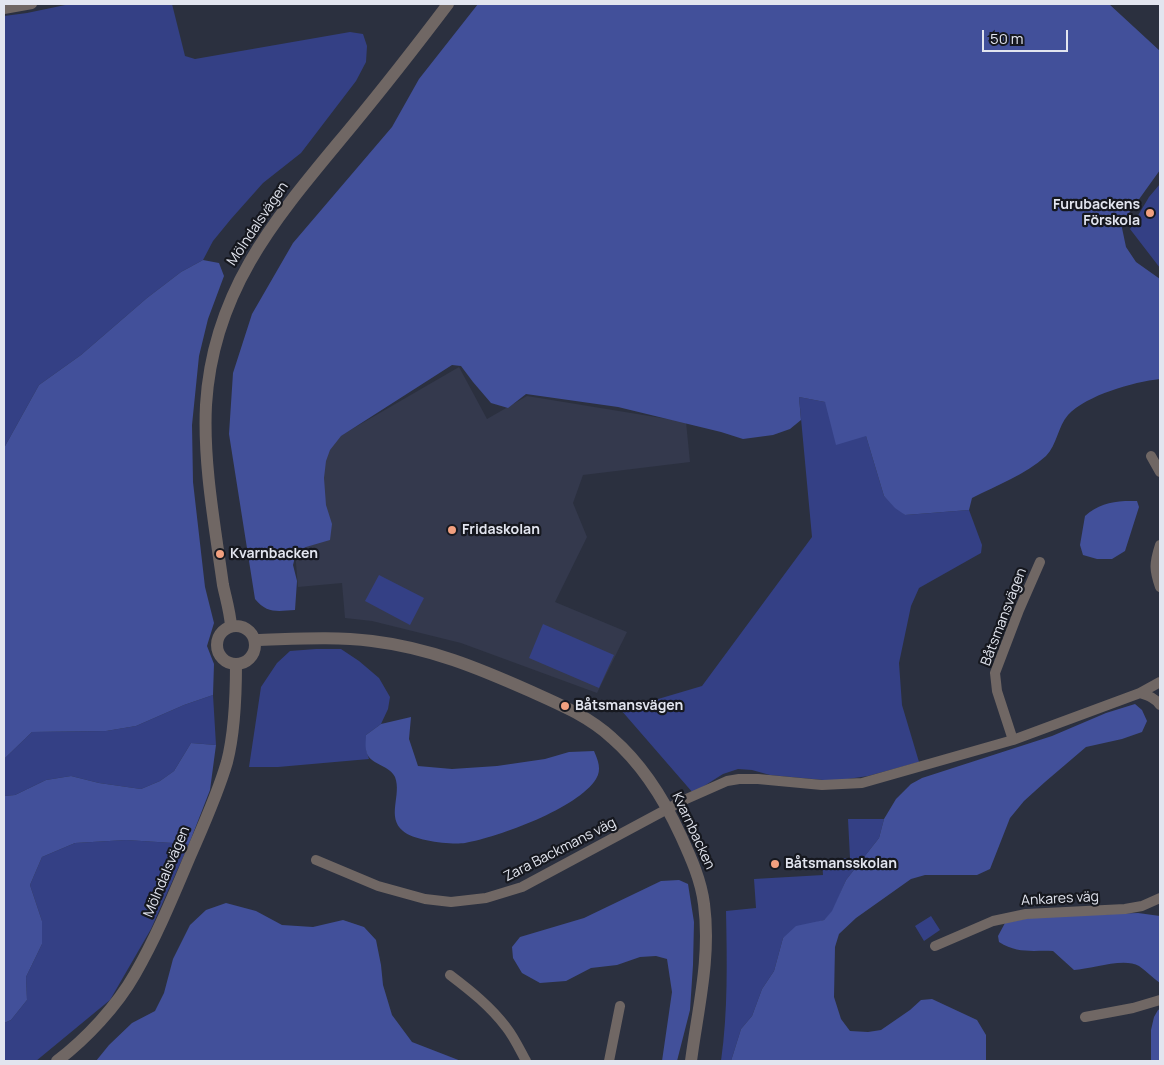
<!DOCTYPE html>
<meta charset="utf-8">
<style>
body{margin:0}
#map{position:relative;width:1164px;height:1065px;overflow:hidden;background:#2b303f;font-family:Manrope,sans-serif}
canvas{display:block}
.frame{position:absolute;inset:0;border:5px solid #e2e5ef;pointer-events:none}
.scale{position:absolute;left:982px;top:30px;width:86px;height:22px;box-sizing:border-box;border:2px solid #e2e5ef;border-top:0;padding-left:6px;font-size:15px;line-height:18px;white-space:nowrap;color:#e2e5ef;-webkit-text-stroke:4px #16181f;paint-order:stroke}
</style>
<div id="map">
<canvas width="1164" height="1065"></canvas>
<div class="frame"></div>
<div class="scale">50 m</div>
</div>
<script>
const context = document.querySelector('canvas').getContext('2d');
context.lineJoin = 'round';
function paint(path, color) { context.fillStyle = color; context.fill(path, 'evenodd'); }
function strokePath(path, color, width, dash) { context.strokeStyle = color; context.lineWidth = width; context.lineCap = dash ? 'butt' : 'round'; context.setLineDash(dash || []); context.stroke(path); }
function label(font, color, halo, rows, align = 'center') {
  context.font = font + ' Manrope,sans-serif'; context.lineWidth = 4.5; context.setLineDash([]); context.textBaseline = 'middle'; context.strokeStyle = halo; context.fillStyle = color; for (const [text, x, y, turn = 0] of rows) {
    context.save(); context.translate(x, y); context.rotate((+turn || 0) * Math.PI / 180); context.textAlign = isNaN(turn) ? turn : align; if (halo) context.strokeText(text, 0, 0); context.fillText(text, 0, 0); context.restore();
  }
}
paint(new Path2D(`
 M459 367 487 419 527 396 686 422 690 462 583 475 573 503 587 537 555 602 627 632 597 693 461 643 372 621 345 618 342 583 298 587 295 551 315 456 340 436Z`), '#34394d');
paint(new Path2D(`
 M70 4H172L185 56 195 59 350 32 363 34 367 46 366 62 356 81 301 153 263 183 231 219 213 241 203 260 181 272 147 298 81 355 39 385 4 448V16L27 13Z
 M1160 184V268L1130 229 1149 197Z
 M799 397 825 402 866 436 884 496 905 515 969 510 982 545 981 553 919 588 911 606 899 663 902 705 919 762 868 776 834 781 770 775 752 770 738 769 723 774 693 793 621 710 702 686 812 537Z
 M379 575 424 598 410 625 365 601Z
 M543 624 614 655 599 688 529 658Z
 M316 649H341L359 661 379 678 390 697 388 709 381 724 366 735V750L369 759 278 767H249L261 687 277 663 290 651Z
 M213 695 216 745 191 743 174 771 160 781 141 789 99 783 71 776 46 780 15 795 4 796V759L32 732 106 731 136 726 184 705Z
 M848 819H884L879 838 846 880 833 911 824 920 811 924 783 938 774 971 762 989 752 1016 741 1029 731 1061H721C728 1011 727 961 726 911L756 908 754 879 823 875 822 860 850 858Z
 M126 840 189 844 151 929 110 1000 36 1061 4 1060V1023L11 1020 27 1000 26 977 42 944V921L30 885 42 857 75 843Z
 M931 916 940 930 924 941 915 926Z`), '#344085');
paint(new Path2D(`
 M478 4H1109L1160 51V170L1127 216 1122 228 1126 247 1136 262 1160 279V379C1133 382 1087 395 1068 415 1058 426 1057 445 1046 456 1025 475 997 485 972 498L969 510 905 515 895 508 884 496 866 436 836 445 825 402 799 397 801 420 790 429 773 435 743 439 721 432 618 407 526 394 508 408 491 403 473 382 461 366 452 365 341 436 330 450 326 461 324 478 326 505 332 524 330 540 306 547 296 553 293 565 297 581 295 610C278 611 267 614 255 599L229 434 233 373 252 314 293 243 392 127 419 79Z
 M203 260 219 263 224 276 208 319 199 356 192 425 193 482 205 587 214 623 207 646 214 664 213 695 184 705 136 726 106 731 32 732 4 759V448L39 385 81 355 147 298 181 272Z
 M1125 501H1137L1139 507 1125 551 1112 559H1097L1083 555 1080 545 1085 516C1097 505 1110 502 1125 501Z
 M1135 704 1142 710 1147 721 1142 732 1122 739 1086 747 1045 782 1024 801 1010 818 990 869 977 875H925L911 879 856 918 839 934 835 947 834 997 841 1019 850 1031 868 1032 881 1030 910 1010 921 1000 932 999 977 1020 986 1035V1061H731L741 1029 752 1016 762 989 774 971 783 938 796 926 824 920 832 911 846 880 879 838 884 819 896 799 911 784 922 778 1052 736 1106 713Z
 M411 717 409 739 418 766 452 769 497 766 545 759 569 752 594 751C598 760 602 770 596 779 578 808 499 837 465 843 451 845 414 841 403 831 386 817 402 795 395 777 389 764 368 765 366 750 365 745 366 739 366 735L381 724Z
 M191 743 216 745 210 790 189 844 126 840 75 843 42 857 30 885 42 921V944L26 977 27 1000 11 1020 4 1023V796L15 795 46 780 71 776 99 783 141 789 160 781 174 771Z
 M679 880 688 884 694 922 693 965 690 1010 677 1061H662L672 992 667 959 656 956 640 957 617 965 591 968 566 981 540 983 522 973 513 958 512 947 520 937 584 918 661 881Z
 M226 903 256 911 282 925 313 927 343 920 364 927 376 940 381 965 383 985 392 1015 412 1042 461 1061H96L109 1045 132 1023 155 1011 164 993 173 959 190 925 206 910Z
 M1138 913 1160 916V983C1153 978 1146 971 1139 966 1124 957 1091 969 1074 970L1053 951C1032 950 1018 954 999 942L998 936 1005 923 1034 917Z
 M1160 1009V1061H1151V1030L1154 1017 1158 1010Z`), '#42509a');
strokePath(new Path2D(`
 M4 9 32 4
 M1151 456 1160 472
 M1160 545C1154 564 1154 569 1160 587
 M1140 693C1149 696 1155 698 1160 705
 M1013 740 997 691 995 673 1019 610 1040 562
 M316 860 378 886 425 899 451 902 486 898 522 887 684 800 727 781 739 779H758L822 785 862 783 1013 740 1140 693 1160 682
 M935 946 993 921 1026 914 1125 909 1142 906 1160 898
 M450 975C471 991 490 1006 506 1027 514 1037 520 1050 526 1061
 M1085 1017 1133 1008 1160 1000
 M609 1061 620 1006`), '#706764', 10);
strokePath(new Path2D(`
 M217 645a19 19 0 1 1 38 0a19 19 0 1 1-38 0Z
 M231 626C230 612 226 599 223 585 215 527 203 463 206 405 213 286 281 212 352 126 385 86 417 45 448 4
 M255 640C294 639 334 636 372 641 430 648 478 668 530 691 559 704 588 716 612 738 643 765 664 799 681 836 691 858 701 880 704 904 711 957 698 1008 691 1061
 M57 1061C86 1039 117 1006 135 974 157 936 174 894 191 854 204 824 218 793 227 762 235 731 236 696 236 664`), '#706764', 12);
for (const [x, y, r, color] of [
 [1150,213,5,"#f2a07f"],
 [452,530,5,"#f2a07f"],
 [220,554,5,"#f2a07f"],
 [565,706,5,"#f2a07f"],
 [775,864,5,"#f2a07f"]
]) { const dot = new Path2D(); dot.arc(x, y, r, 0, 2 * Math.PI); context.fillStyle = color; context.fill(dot); strokePath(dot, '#16181f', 2); }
label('bold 14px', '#e2e5ef', '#16181f', [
 ["Furubackens",1140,205,"right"],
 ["Förskola",1140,221,"right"],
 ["Fridaskolan",462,530],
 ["Kvarnbacken",230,554],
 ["Båtsmansvägen",575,706],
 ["Båtsmansskolan",785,864]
], 'left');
label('14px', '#e2e5ef', '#16181f', [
 ["Mölndalsvägen",258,224,-56],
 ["Båtsmansvägen",1004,617,-69],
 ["Kvarnbacken",693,831,65],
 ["Zara Backmans väg",560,850,-27],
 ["Mölndalsvägen",167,872,-67],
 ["Ankares väg",1060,899,-3]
]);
</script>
